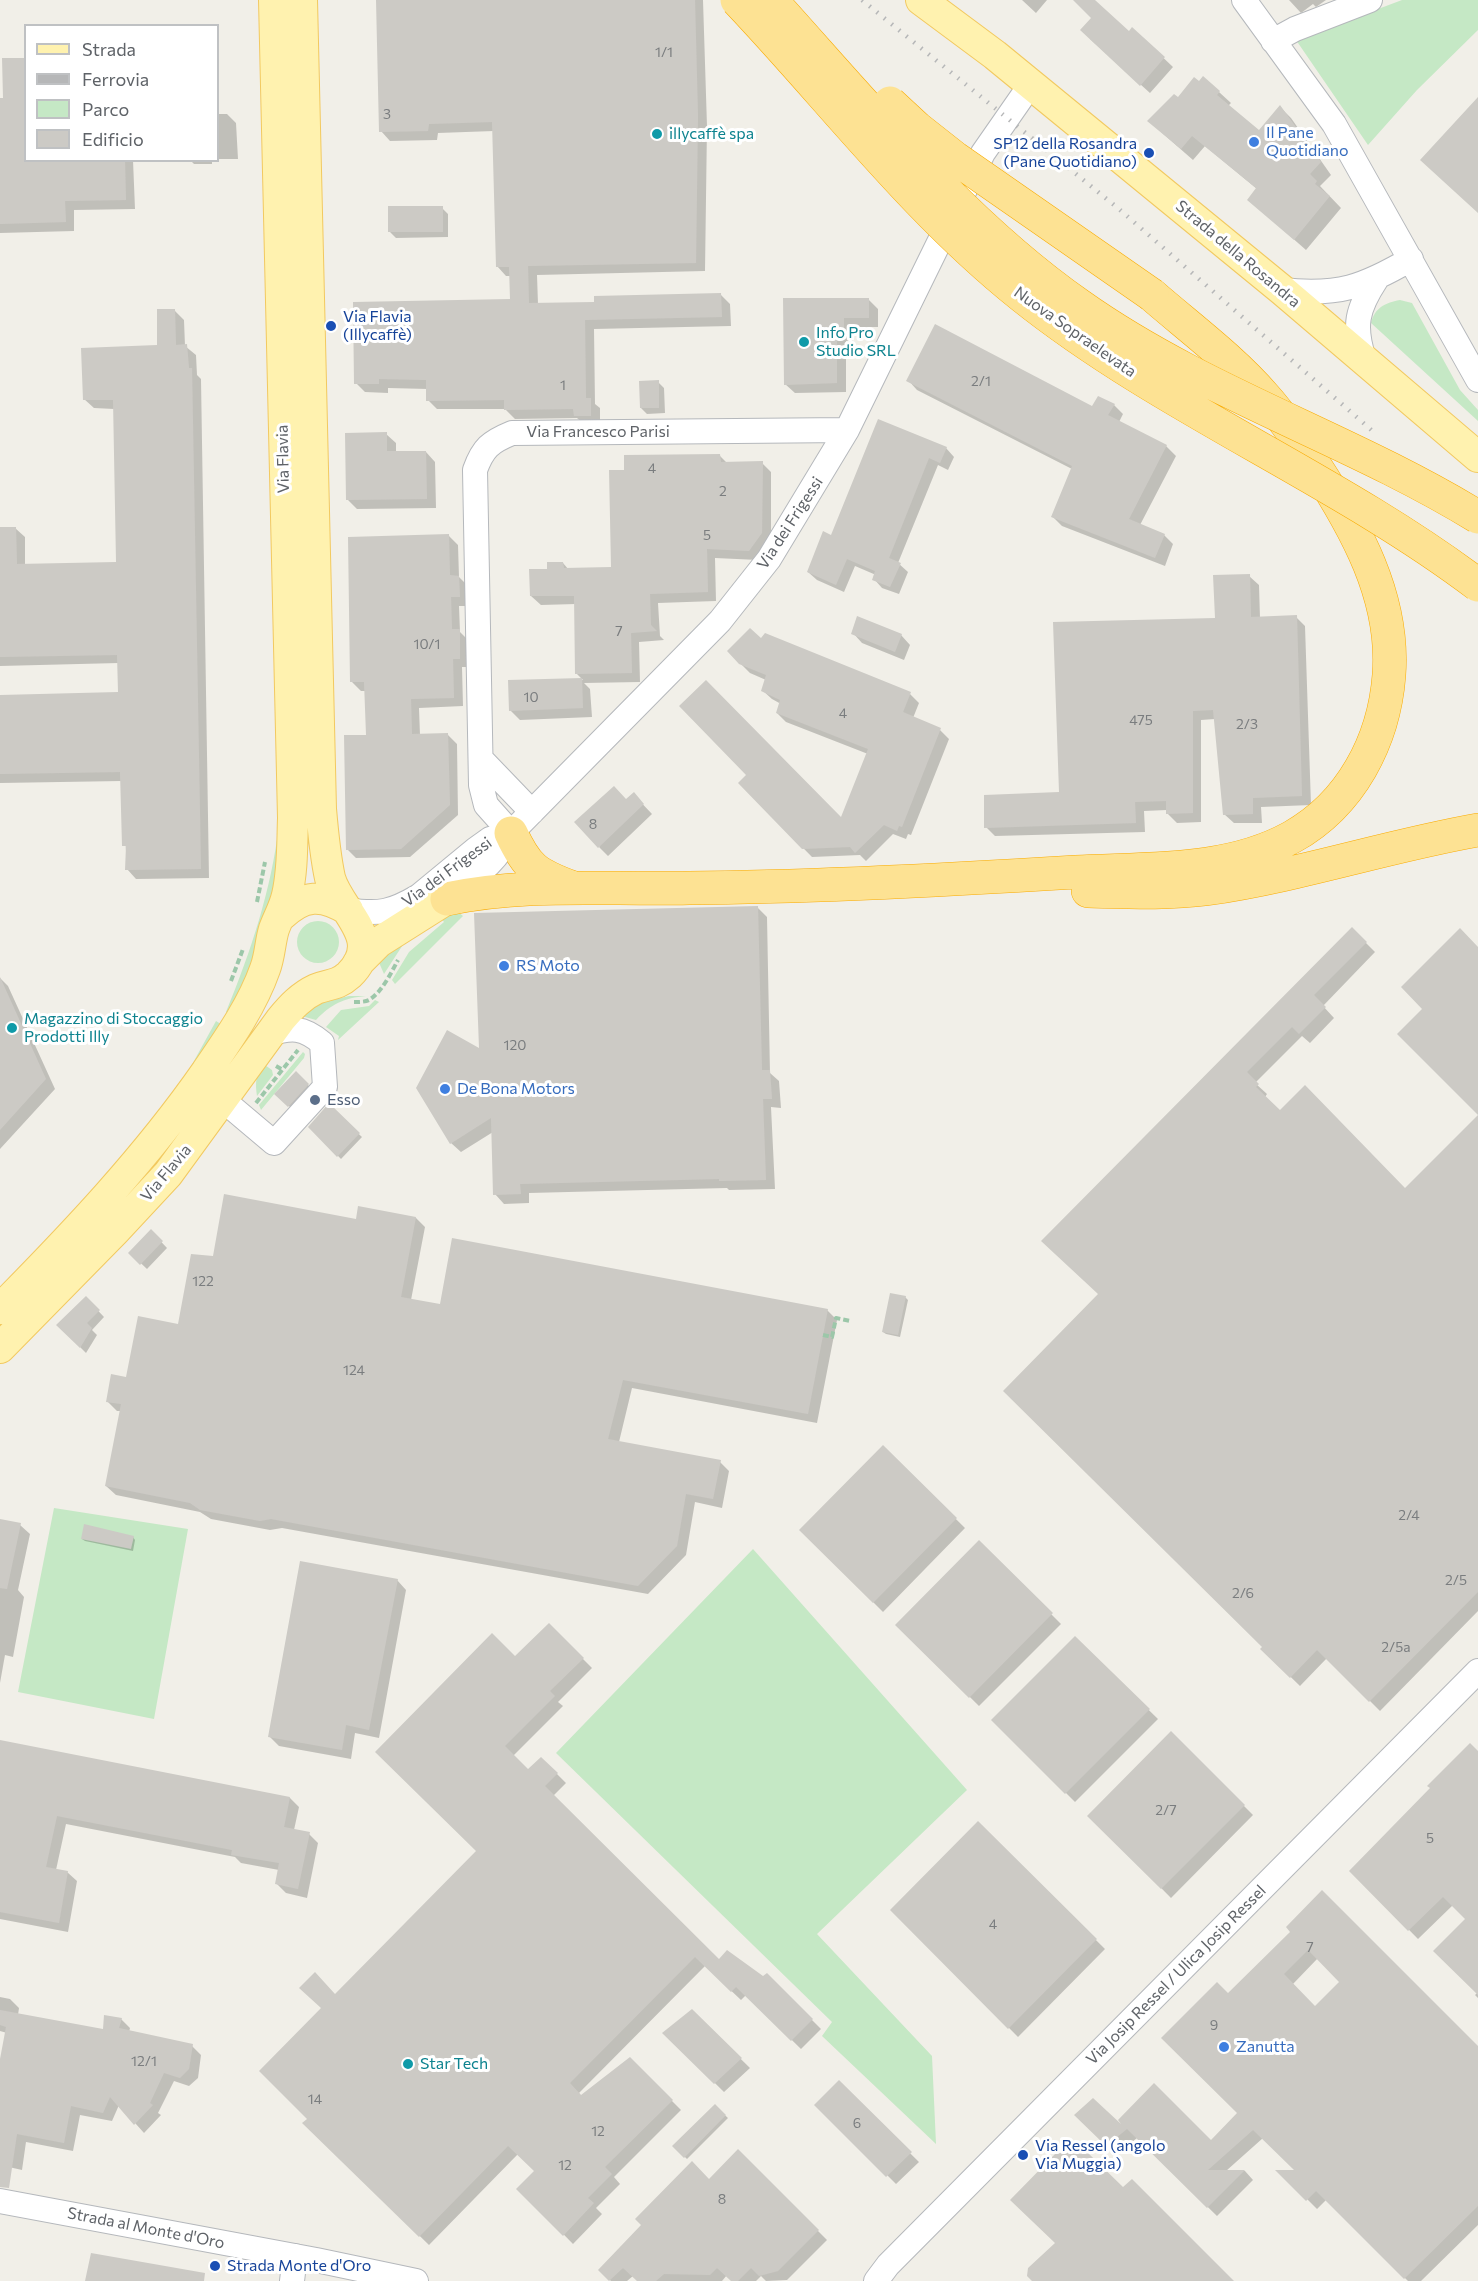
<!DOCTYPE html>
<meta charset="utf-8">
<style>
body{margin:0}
#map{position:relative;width:1478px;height:2281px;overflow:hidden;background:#f1efe8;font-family:Commissioner,sans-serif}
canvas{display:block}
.legend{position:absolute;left:24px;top:24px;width:195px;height:138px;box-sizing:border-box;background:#fff;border:2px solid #bfc1c3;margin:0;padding:8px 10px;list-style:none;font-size:18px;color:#5f6368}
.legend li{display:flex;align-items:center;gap:12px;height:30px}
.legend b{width:30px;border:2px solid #bfc1c3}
</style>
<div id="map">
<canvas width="1478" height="2281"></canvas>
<ul class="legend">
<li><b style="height:8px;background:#fff2af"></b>Strada</li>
<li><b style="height:8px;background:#b6b7b8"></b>Ferrovia</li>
<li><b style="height:16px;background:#c5e8c5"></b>Parco</li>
<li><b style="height:16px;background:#cccac5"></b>Edificio</li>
</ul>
</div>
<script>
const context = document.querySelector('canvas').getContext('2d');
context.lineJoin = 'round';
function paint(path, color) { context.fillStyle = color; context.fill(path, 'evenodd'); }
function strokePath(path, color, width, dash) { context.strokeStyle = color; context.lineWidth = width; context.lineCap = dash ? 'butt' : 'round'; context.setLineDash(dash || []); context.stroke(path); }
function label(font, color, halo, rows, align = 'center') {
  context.font = font + ' Commissioner,sans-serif'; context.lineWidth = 6; context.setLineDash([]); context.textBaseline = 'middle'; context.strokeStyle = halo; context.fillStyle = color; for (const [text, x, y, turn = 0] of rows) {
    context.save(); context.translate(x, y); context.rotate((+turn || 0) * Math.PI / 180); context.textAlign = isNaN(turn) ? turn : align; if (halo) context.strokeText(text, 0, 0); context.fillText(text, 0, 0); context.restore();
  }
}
paint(new Path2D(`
 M1402 0H1478V30L1417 90 1368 145 1296 40Z
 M1400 300 1412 303 1460 390 1478 410V421L1371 323C1375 308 1384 303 1400 300Z
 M279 825 280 874 256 960 231 1015 226 1012C251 951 271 891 279 825Z
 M451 906 463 916 395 984 392 980 409 952 444 922 438 914Z
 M297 942a21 21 0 1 1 42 0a21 21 0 1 1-42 0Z
 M406 940 384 974 377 958Z
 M349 996H366C344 998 331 1004 316 1020L305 1017 293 1019 315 1004Z
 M375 1000 379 1002 338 1040 339 1036 326 1027 341 1010 369 1006Z
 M216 1021 224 1026 173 1099Z
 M303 1052 305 1054 304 1058 261 1110 259 1105Z
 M262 1063 272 1070 273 1075 257 1096C255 1083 256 1074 262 1063Z
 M54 1508 188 1529 154 1719 18 1692Z
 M753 1549 967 1790 817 1934 932 2056 936 2144 822 2036 832 2022 556 1753Z`), '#c5e8c5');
paint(new Path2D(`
 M378 0H703L707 126 705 271 537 275 538 304 596 303 721 295 730 304 731 326 594 329 595 404 600 408V424L585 425 577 418 515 419 505 409H437L428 400V389L388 388V393L365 392 356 383 512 300 511 276H506L497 266 494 131 438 133 437 140 390 141 381 131Z
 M1022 0H1047L1036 13Z
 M1080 0H1092L1129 33 1133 29 1173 67 1150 93 1090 39 1093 18Z
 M1289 0H1326L1316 7 1313 4 1301 13Z
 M1219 92 1231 103 1228 106 1259 132 1280 107 1291 118 1331 175 1320 186 1341 208 1306 250 1249 200 1257 189 1205 146 1193 160 1161 132 1178 98Z
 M0 99 26 160H133L135 209 74 210V231L0 233Z
 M218 114H227L236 123 238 159H218Z
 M190 160H212V164H194Z
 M442 208 448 214V237L396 238 390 232Z
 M868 299 878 309V327H853V341H846V392L795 393 785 384V300Z
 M175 311 184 320 185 346 196 355 197 375 201 379 209 878 136 879 127 869 122 781 0 783V696L120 693 119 663 0 666V529L15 528 25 537V565L118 563 114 409 94 408 84 399 159 347Z
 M908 380 1093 408 1114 405 1123 414 1119 422 1166 446 1176 456 1140 525 1164 535 1173 544 1165 566 1062 526 1053 517 1072 469 917 390Z
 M658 382 664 388 665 413 647 414 641 408Z
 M878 421 946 448 954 457 948 470 938 465 898 563 908 572 899 594 882 588 874 579 876 575 855 566 844 592 817 580 808 572 832 537Z
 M386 434 396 443V453L426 452 435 462 436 508 357 509 348 500Z
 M720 456 728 464 762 463 771 472V543L758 560 715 558 716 601 658 603 660 636 664 640 639 642 640 682 584 683 590 689 592 717 520 720 510 710V681L583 680 576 673V604L541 605 531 596 548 570 563 563 569 570 613 569 626 471Z
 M449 536 458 545 459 577 468 586V606H459L460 632 468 640 469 667H462L463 706 419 708 420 735H448L457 744 458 815 410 857 356 858 347 849 368 736 366 691H361L352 682Z
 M1249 576 1259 585 1260 618 1296 617 1305 626 1311 805 1261 807 1262 823H1234L1224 814 1215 719 1201 720V822L1177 823 1167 813V810L1144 811 1145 832 995 836 986 827 1060 794 1217 619Z
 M853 633 901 635 910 645 904 660 862 643Z
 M761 640 910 694 919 703 913 718 940 730 949 739 911 835 908 834 906 839 893 834 866 861 860 855 812 857 740 784 841 820 868 754 786 722 777 713 781 704 772 699 762 690 766 680 750 673 740 663Z
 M634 795 652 814 608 856 599 847 626 801Z
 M757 907 767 917 770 1073 779 1081 781 1108 771 1107 775 1189 729 1190 727 1188 529 1193V1203L504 1204 495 1194 493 1132 461 1152 451 1143 481 1051Z
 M1352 929 1375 952 1323 1006 1334 1018 1310 1043 1302 1036 1255 1083 1267 1094 1265 1097 1280 1112 1406 1190 1478 1117V1611L1380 1711 1327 1658 1300 1686 1262 1649 1264 1647 1100 1294 1052 1250Z
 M0 978 8 986 55 1089 0 1149Z
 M296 1073 310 1087 291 1108 277 1094Z
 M329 1106 362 1137 341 1159 310 1127Z
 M416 1218 425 1227 411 1300 441 1305 827 1310 837 1320 817 1423 632 1388 619 1442 720 1462 729 1471 722 1508 695 1502 686 1555 648 1594 282 1528 270 1530 211 1519 200 1512 116 1495 106 1486 121 1411H117L107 1401 127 1378 179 1326 214 1258 357 1221Z
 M151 1231 167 1248 147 1269 130 1253Z
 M905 1297 908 1300 900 1337 886 1334 883 1332Z
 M86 1298 104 1317 92 1330 97 1335 86 1353 58 1325Z
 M883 1447 965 1528 883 1612 801 1530Z
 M0 1521 20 1525 30 1534 18 1590 24 1597 13 1657 5 1655 0 1683Z
 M133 1537 135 1540 133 1551 85 1541 82 1539Z
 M979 1542 1061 1624 979 1706 897 1625Z
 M397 1580 406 1590 379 1738 355 1733 351 1759 279 1746 270 1737Z
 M549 1625 592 1668 558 1702 563 1706 513 1756 528 1771 557 1774 566 1783 553 1796 719 1962 763 1978 767 1975 821 2029 801 2049 746 1995 741 2000 705 1966 579 2093 582 2097 630 2059 681 2110 614 2177 620 2184 596 2208 602 2214 573 2244 519 2189 536 2171 518 2154 429 2245 304 2123 309 2119 335 1995 478 1851 515 1658Z
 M1075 1638 1158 1719 1075 1802 993 1720Z
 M1171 1733 1253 1815 1171 1898 1090 1816Z
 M0 1741 290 1798 299 1807 294 1830 309 1834 318 1843 307 1898 286 1893 277 1884 279 1870 241 1863 235 1857 66 1824 56 1870 67 1872 77 1881 68 1932 0 1919Z
 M1478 1753V1998L1475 1995 1478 1992 1467 1919 1453 1905 1418 1939 1351 1871Z
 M978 1823 1105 1949 1018 2037 892 1910Z
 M1292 1932 1478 2048V2225L1421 2281H1408L1326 2200 1317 2209 1279 2171H1297L1263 2138 1226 2171H1245L1253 2180 1217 2216 1137 2138 1116 2155 1076 2115 1125 2129 1127 2127 1211 2142 1239 2113 1228 1995ZM1318 1958 1341 1982 1315 2008 1293 1984Z
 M0 1997 10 1999 19 2008 18 2015 104 2031 121 2019 130 2028 129 2032 192 2046 201 2055 198 2078 189 2086 174 2081 158 2113 161 2115 144 2133 119 2105 112 2121 80 2115 73 2151 26 2142 22 2170 0 2165V2068L7 2033 0 2031Z
 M692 2011 750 2068 724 2092 664 2033Z
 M839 2083 919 2162 896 2184 817 2105Z
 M715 2106 728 2118 687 2159 674 2146Z
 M738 2151 827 2240 787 2280 766 2281 761 2276 756 2281H733L727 2275 722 2281H639L633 2276 627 2281H611L600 2270 709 2181Z`), '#0003');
paint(new Path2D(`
 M376 0H695L698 116 696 263 528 266 529 303 594 302V296L721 293 722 317 585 320 586 398H591V416H574L573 409 504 410V400L426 401V380L379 379V384H354L353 302 510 299 509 267H496L492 122 429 124 428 131 379 132Z
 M1073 0H1095L1129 31 1132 27 1165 57 1140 86 1080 30 1091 18Z
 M2 58H26V160H125L126 200 65 201 66 222 0 224V98H3Z
 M1203 76 1220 91 1217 95 1259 130 1280 105 1321 162 1310 174 1317 181 1315 184 1330 196 1294 240 1247 200 1256 188 1192 136 1181 149 1147 121 1174 94 1178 97 1194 77 1199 81Z
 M1478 97V213L1420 160Z
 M388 206H443V232H388Z
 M783 298H869V318H844V332H837V383L784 385Z
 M157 309H175L176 345 187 344 189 368H192L201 869 125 870 126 846H122L120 772 0 774V695L118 692 117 655 0 657V527H16L17 564 116 562 113 400H83L81 348 157 345Z
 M935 324 1092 406 1098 396 1115 404 1108 415 1167 445 1129 519 1165 534 1155 558 1051 517 1072 466 906 381Z
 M659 380V408H640L639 381Z
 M878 419 947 447 940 463 929 458 889 558 901 563 890 587 872 580 875 571 847 559 836 585 807 572 823 531 831 535Z
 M387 432V451H426L427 499 346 500 345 433Z
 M720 454 721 462 763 461 762 533 749 551 707 549 708 592 650 594 651 625 657 631 631 633 632 673 575 674 574 596H530L529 569H547V562H563L564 568 611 567 609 470H624V455Z
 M449 534 450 575 459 576 460 597H451L452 629H460V659H453L454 698 411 699 412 734 448 733 450 805 401 849 346 850 344 735H366L364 682H350L348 537Z
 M1250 574 1251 617 1297 615 1302 796 1253 798V814L1223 815 1213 710 1193 711V813L1166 814V801L1135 802 1136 823 984 828V795L1059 792 1053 622 1215 618 1213 575Z
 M857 616 902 634 895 652 851 634Z
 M750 628 761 638 765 633 911 692 903 712 941 728 902 827 899 826 897 831 884 825 855 853 850 847 802 849 738 783 746 775 679 706 706 680 841 817 868 749 776 713 780 700 761 691 766 675 739 664 727 651Z
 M582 678 583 708 509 711 508 680Z
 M614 786 626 799 634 792 644 804 598 848 574 822Z
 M758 906 762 1070H770L772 1099H763L766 1180 719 1181V1179L520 1184 521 1194 493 1195 491 1118 450 1144 416 1088 447 1030 479 1048 474 913Z
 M1352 927 1367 942 1314 995 1326 1007 1299 1034 1292 1027 1247 1072 1259 1084 1256 1087 1280 1110 1305 1085 1405 1188 1478 1115V1592L1369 1702 1317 1650 1290 1678 1260 1649 1262 1647 1003 1391 1098 1294 1041 1241Z
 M1460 928 1478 947V1115L1397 1034 1422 1009 1401 987Z
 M0 977 46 1079 0 1130Z
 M296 1071 309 1084 288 1107 274 1094Z
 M329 1103 360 1133 337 1157 308 1127Z
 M224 1194 356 1219 358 1206 416 1217 401 1297 440 1304 452 1238 828 1309 808 1414 623 1380 608 1439 721 1460 713 1499 686 1494 677 1546 638 1586 271 1519 260 1521 200 1510 190 1503 105 1486 121 1404 106 1402 111 1374 126 1377 138 1316 178 1324 191 1254 213 1256Z
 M151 1229 163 1241 140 1265 128 1253Z
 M890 1293 906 1296 898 1335 882 1332Z
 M86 1296 100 1310 87 1323 92 1328 80 1348 56 1325Z
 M883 1445 957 1518 873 1603 799 1530Z
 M0 1519 21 1523 7 1589 0 1588Z
 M84 1524 134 1536 131 1549 81 1539Z
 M979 1540 1053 1613 969 1698 895 1625Z
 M300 1561 398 1579 369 1730 346 1725 342 1750 268 1737Z
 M549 1623 584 1658 550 1691 555 1696 505 1746 528 1769 541 1757 558 1773 545 1786 719 1959 727 1950 763 1976 767 1973 813 2019 791 2041 736 1987 731 1992 695 1957 570 2083 581 2095 630 2057 673 2100 605 2167 612 2174 588 2198 594 2203 563 2236 516 2189 534 2171 508 2146 419 2237 302 2123 307 2119 259 2071 321 2008 299 1988 315 1972 335 1994 476 1851 375 1752 492 1633 515 1656Z
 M1075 1636 1150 1709 1065 1794 991 1720Z
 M1171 1731 1245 1805 1161 1889 1087 1816Z
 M0 1740 290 1797 284 1827 310 1832 298 1889 275 1884 279 1863 231 1855 232 1850 57 1816 46 1867 68 1871 59 1923 0 1912Z
 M1470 1743 1478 1751V1995L1433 1951 1465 1919 1443 1897 1408 1931 1349 1871 1430 1788 1427 1786Z
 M978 1821 1097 1939 1008 2029 890 1910Z
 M1322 1890 1478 2046V2206L1404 2279 1316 2191 1306 2201 1275 2170H1294L1253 2130 1208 2170H1245L1207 2208 1127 2129 1106 2146 1074 2115 1093 2098 1121 2124 1118 2120 1154 2083 1211 2140 1237 2113 1161 2038 1217 1982 1228 1993 1290 1932 1286 1927ZM1308 1950 1339 1982 1315 2006 1284 1974Z
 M692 2009 742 2058 714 2084 662 2033Z
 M0 2010 103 2029 104 2015 122 2018 119 2028 193 2044 189 2069 180 2078 164 2073 150 2103 153 2105 134 2125 110 2097 103 2113 71 2106 64 2143 17 2134 9 2188 0 2187V2059L6 2027 0 2025Z
 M839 2080 912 2152 886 2177 814 2105Z
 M715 2104 726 2115 684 2158 672 2146Z
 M738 2149 819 2230 778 2271 759 2276 751 2268 738 2281H731L717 2268 710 2275 664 2274 656 2281H637L623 2268 609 2281 598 2270 641 2225 635 2219 692 2161 709 2179Z
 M1087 2152 1123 2187 1132 2179 1234 2281H1032L1027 2276 1028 2268 1055 2243 1010 2200 1056 2153Z
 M91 2253 205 2273 204 2281H85Z`), '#cccac5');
const minor = new Path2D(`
 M1244 0 1334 124 1478 380
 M1273 41 1295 29 1370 0
 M1282 290C1339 296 1363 287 1411 259
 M1364 359C1353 326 1357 309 1376 280
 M481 759 532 812
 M511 833 486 805 481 785 475 470C483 448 490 442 512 433L847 430
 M448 898C474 877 496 864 511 833L720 621 769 559 847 430 983 153 1031 84
 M348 910C379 915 392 912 419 896L476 849 490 839 511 833
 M223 1100 274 1143 325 1087 322 1043C303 1027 292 1027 269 1034
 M0 2201 316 2260 416 2281
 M292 2281 295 2256
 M876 2281 888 2265 1478 1671`);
const major = new Path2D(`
 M921 0 995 55 1282 290 1478 457
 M281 916C304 894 322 894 348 910
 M358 963 379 942 447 899
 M0 1309C74 1234 146 1158 206 1072 228 1040 252 1006 265 969 270 956 270 942 274 929 278 918 284 908 287 895 293 870 292 844 293 818L274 0
 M0 1348 114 1232 168 1174 281 1019C291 1007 301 996 316 989 328 984 337 986 349 975 386 939 339 911 330 878 325 855 323 832 321 809L302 0`);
const highway = new Path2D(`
 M511 833C527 868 536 874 571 887
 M1088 891C1128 892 1167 894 1206 889 1298 876 1387 846 1478 830
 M447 899C526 882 608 890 689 888 818 887 947 880 1076 872 1148 868 1227 873 1292 837 1351 804 1384 741 1389 675 1395 597 1355 527 1314 464 1299 441 1283 417 1265 397 1232 359 1190 328 1152 295`);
strokePath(minor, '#b5b8bc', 26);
strokePath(major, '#f2c960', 32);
strokePath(highway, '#f9ab00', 34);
strokePath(new Path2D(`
 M257 902 265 862
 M231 981 243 949
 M354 1002C359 1002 365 1002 369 1000 382 992 391 973 398 960
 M276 1066 283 1070
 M256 1103 298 1050
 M823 1335 832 1337 836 1318 850 1321`), '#9cc7a9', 4, [6, 3]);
strokePath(minor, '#fff', 24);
strokePath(major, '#fff2af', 30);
strokePath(highway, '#fde293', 33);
strokePath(new Path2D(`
 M862 0 1119 209 1376 434
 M1474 522 1478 526`), '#b6b7b8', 4.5, [1.5, 8]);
const highwayBridge = new Path2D(`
 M737 0C831 99 914 210 1022 296 1162 408 1335 477 1478 585
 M771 0C866 105 962 223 1079 305 1203 393 1349 438 1478 517
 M890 103 917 128 955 158 1152 295`);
strokePath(highwayBridge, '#f9ab00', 34, []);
strokePath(highwayBridge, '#fde293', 33);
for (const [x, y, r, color] of [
 [657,134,6,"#0f9aa8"],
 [1254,142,6,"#3f7fe0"],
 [1149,153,6,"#1a4fb4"],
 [331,326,6,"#1a4fb4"],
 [804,342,6,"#0f9aa8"],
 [504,966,6,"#3f7fe0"],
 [12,1028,6,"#0f9aa8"],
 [445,1089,6,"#3f7fe0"],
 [315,1100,6,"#5c6f8a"],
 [1224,2047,6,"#3f7fe0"],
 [408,2064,6,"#0f9aa8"],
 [1023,2155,6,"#1a4fb4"],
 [215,2266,6,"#1a4fb4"]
]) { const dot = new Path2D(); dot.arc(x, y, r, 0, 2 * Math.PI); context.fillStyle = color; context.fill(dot); strokePath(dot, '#fff', 2); }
label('14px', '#7a7d7f', null, [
 ["1/1",664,52],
 ["3",387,114],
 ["2/1",981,381],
 ["1",563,385],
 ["4",652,468],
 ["2",723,491],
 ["5",707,535],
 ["7",619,631],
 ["10/1",427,644],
 ["10",531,697],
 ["4",843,713],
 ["475",1141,720],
 ["2/3",1247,724],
 ["8",593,824],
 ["120",515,1045],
 ["122",203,1281],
 ["124",354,1370],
 ["2/4",1409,1515],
 ["2/5",1456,1580],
 ["2/6",1243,1593],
 ["2/5a",1396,1647],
 ["2/7",1166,1810],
 ["5",1430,1838],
 ["4",993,1924],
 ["7",1310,1947],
 ["9",1214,2025],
 ["12/1",144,2061],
 ["14",315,2099],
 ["6",857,2123],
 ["12",598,2131],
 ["12",565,2165],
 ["8",722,2199]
]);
label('16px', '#366cbe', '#fff', [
 ["Il Pane",1266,133],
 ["Quotidiano",1266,151],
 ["RS Moto",516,966],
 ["De Bona Motors",457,1089],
 ["Zanutta",1236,2047]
], 'left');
label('16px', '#0d838f', '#fff', [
 ["illycaffè spa",669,134],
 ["Info Pro",816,333],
 ["Studio SRL",816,351],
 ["Magazzino di Stoccaggio",24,1019],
 ["Prodotti Illy",24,1037],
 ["Star Tech",420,2064]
], 'left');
label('16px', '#164399', '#fff', [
 ["SP12 della Rosandra",1137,144,"right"],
 ["(Pane Quotidiano)",1137,162,"right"],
 ["Via Flavia",343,317],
 ["(Illycaffè)",343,335],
 ["Via Ressel (angolo",1035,2146],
 ["Via Muggia)",1035,2164],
 ["Strada Monte d'Oro",227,2266]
], 'left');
label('16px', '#5f6368', '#fff', [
 ["Strada della Rosandra",1238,254,40],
 ["Nuova Sopraelevata",1075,332,35],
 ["Via Francesco Parisi",598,432],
 ["Via Flavia",283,459,-91],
 ["Via dei Frigessi",790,523,-57],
 ["Via dei Frigessi",447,872,-36],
 ["Via Flavia",166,1173,-50],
 ["Via Josip Ressel / Ulica Josip Ressel",1176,1975,-45],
 ["Strada al Monte d'Oro",146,2228,11]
]);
label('16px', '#4e5e75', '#fff', [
 ["Esso",327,1100]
], 'left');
</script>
